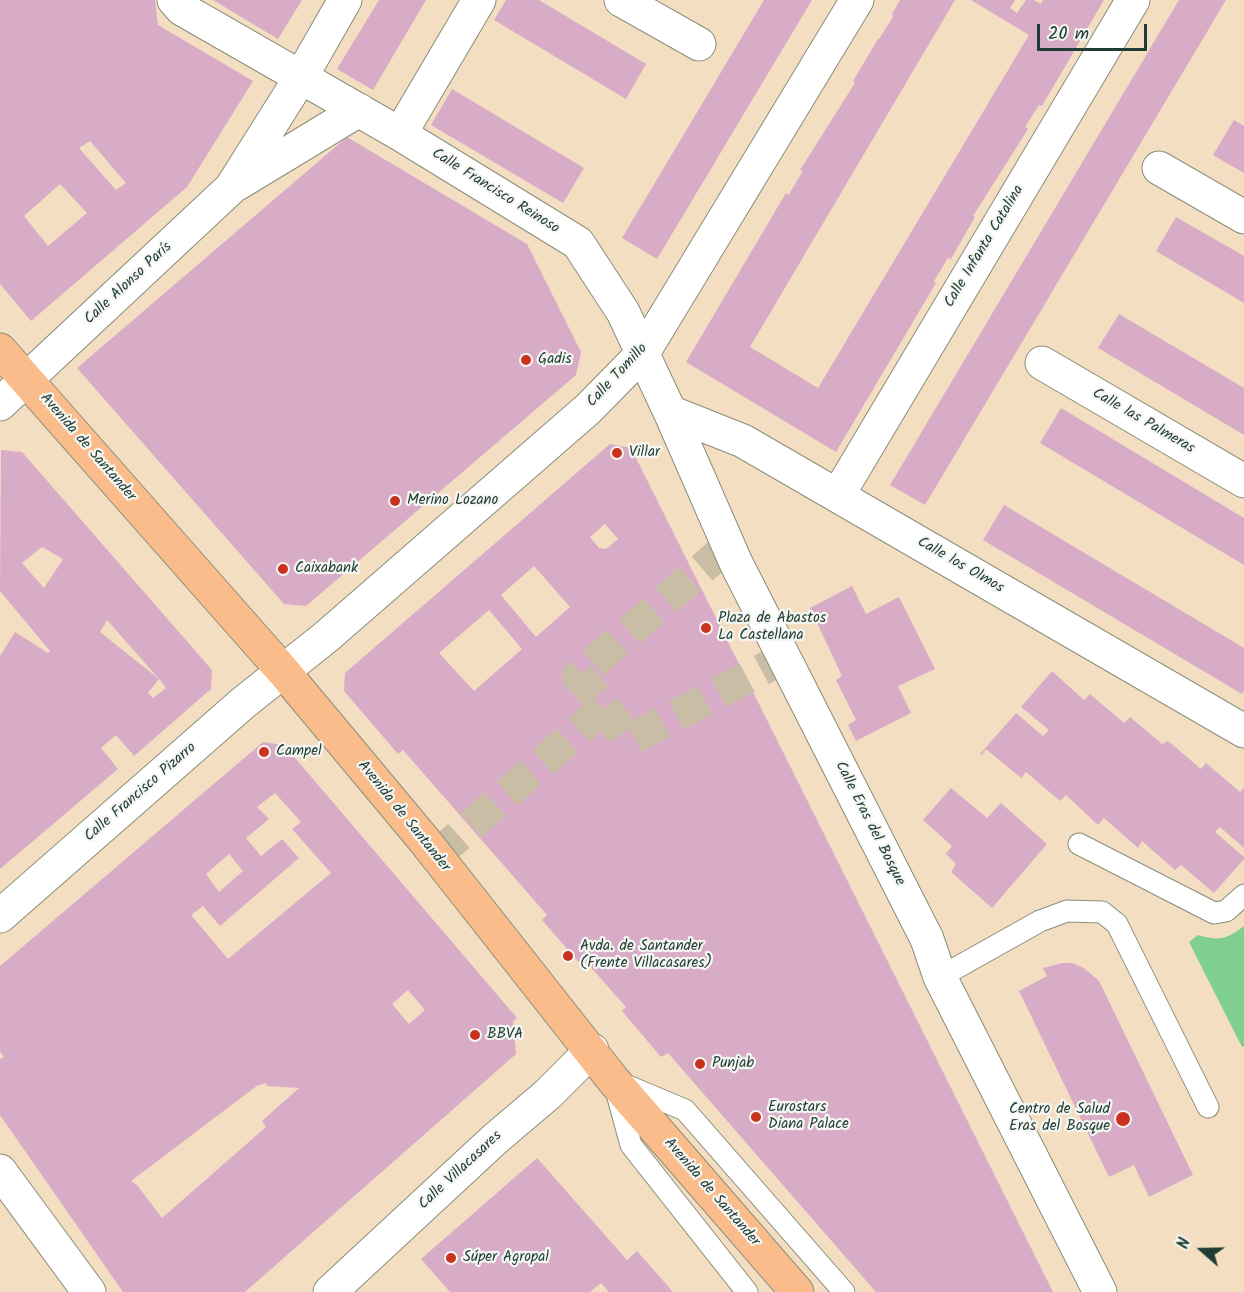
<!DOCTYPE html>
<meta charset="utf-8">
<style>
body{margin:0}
#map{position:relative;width:1244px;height:1292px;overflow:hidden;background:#f3dec1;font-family:Kalam,sans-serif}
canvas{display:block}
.north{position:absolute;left:1172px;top:1220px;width:60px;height:60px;-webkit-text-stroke:4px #f6f6f2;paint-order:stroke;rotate:290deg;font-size:16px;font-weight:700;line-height:24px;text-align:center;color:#1f3d34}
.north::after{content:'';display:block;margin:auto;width:21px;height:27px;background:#1f3d34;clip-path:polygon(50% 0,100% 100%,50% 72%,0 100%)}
.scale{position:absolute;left:1037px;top:24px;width:110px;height:27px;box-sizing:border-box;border:3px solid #1f3d34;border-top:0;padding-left:8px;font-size:18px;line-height:21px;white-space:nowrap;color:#1f3d34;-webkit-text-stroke:4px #f6f6f2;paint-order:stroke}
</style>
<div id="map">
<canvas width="1244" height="1292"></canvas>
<div class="north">N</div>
<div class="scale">20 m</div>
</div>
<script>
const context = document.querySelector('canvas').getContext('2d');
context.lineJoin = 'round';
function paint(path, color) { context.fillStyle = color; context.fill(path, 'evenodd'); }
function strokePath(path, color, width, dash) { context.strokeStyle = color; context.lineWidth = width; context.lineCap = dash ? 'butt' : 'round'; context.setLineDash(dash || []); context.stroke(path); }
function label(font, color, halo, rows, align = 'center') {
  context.font = font + ' Kalam,sans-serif'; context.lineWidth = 4.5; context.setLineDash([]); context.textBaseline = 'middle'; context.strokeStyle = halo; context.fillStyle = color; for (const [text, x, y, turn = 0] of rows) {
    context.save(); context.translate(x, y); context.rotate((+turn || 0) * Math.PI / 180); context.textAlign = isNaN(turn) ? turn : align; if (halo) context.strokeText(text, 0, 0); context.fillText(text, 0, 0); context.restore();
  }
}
paint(new Path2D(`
 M1244 926V1046L1242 1047 1189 942 1198 935C1219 941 1226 940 1244 926Z`), '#7fcf90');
paint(new Path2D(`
 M0 0H155L158 25 253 81 187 187 31 321 0 284ZM90 141 126 183 116 190 79 148ZM60 184 87 213 48 246 24 216Z
 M213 0H302L278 39Z
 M379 0H426L373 90 337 69Z
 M506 0H539L646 64 626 99 494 20Z
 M764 0H812L657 259 622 238Z
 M900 0H955L750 347 818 388 1029 35 971 0H1015L1010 8 1017 13 1026 0H1034L1041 4 1043 0H1104L1042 106 1039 105 1025 127 1028 129 973 216 975 217 951 259 948 258 934 281 936 283 836 452 686 362 786 193 789 195 791 191 803 171 800 170 855 83 853 81 878 39H879L893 17 892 14Z
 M1179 0H1226L925 505 890 485Z
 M452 89 584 168 563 203 431 125Z
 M1234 120 1244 126V173L1213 155Z
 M347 137 527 244 581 352 576 375 306 606 284 604 77 368Z
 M1176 217 1244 256V303L1156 251Z
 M1119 314 1244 388V435L1098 348Z
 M1061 408 1244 518V565L1040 443Z
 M610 444 631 448 1053 1292H876L668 1053 661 1057 622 1011 626 1007 586 962 582 966 542 920 547 915 403 750 398 754 344 691 345 673ZM605 524 618 539 606 549 599 548 590 537ZM534 566 570 607 536 637 501 595ZM489 610 522 649 474 691 439 653Z
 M1 450 22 452 212 670 211 689 134 756 116 735 101 748 118 769 0 869V656L15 632 48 653 50 651 0 591ZM42 547 63 559 44 588 22 563ZM107 620 160 680 166 688 153 698 148 693 159 679 100 632Z
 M1004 505 1244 648V691L1242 694 983 540Z
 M852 586 866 614 899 597 935 669 898 686 911 713 856 741 848 725 856 720 836 680 842 676 810 608Z
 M1052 671 1084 700 1090 694 1124 723 1130 717 1162 744 1168 741 1201 769 1206 763 1240 792 1244 788V848L1220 827 1215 832 1244 857V859L1214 893 1181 865 1175 870 1142 841 1138 848 1104 818 1098 825 1066 795 1060 801 1026 772 1021 778 986 749 982 755 980 754 1016 713 1043 736 1049 730 1021 707Z
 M263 742 284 745 517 1018 513 1021 516 1054 245 1292H123L0 1115V1059L4 1057 0 1052V966ZM275 793 301 822 292 829 331 873 228 959 191 915 203 906 220 926 299 858 282 839 261 856 246 838 269 819 257 807ZM229 854 243 871 219 892 206 874ZM408 990 425 1010 409 1024 392 1004ZM267 1083V1086L299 1088 262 1121 266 1127 162 1218 137 1185 131 1181 258 1085Z
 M951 788 987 818 1001 803 1047 844 992 908 951 872 956 864 946 854 952 846 923 820Z
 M1062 963H1072L1084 968 1099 981 1193 1175 1149 1197 1134 1165 1109 1177 1019 991 1047 976 1043 968Z
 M537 1158 627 1260 637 1251 673 1292H609L601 1283 590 1292H450L421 1259Z`), '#d8acc7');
strokePath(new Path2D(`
 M605 707 628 741 784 658
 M435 857 605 707 578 676 728 546`), '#c9bea5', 32, [32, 16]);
const service = new Path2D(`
 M1079 844 1214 913 1226 911 1244 895
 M940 977 1040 921 1067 911 1102 912 1117 924 1208 1107
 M623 1084 685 1110 844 1292
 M616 1090 631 1145 747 1292`);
const minor = new Path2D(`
 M174 0 182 9 400 134 578 243 623 312 670 412 736 563 927 939 940 977 1100 1292
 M621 0 699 44
 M400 134 479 0
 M1159 168 1244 217
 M237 184 359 110
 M1042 363 1244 481
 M0 404 231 188 301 77 345 0
 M670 412 743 441 1244 731
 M838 495 1133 0
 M0 916 243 703 326 637 588 409 643 353 857 0
 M0 1171 89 1292
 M330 1292 495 1139 548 1094 592 1050`);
const trunk = new Path2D(`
 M0 350 283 671 424 840 614 1081 797 1292`);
strokePath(service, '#898e7a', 23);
strokePath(minor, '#898e7a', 35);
strokePath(trunk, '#898e7a', 35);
strokePath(service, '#fff', 21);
strokePath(minor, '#fff', 33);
strokePath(trunk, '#f9bc8a', 33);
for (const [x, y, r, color] of [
 [526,360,6,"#c8321e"],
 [617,453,6,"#c8321e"],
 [395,501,6,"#c8321e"],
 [283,569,6,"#c8321e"],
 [706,628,6,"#c8321e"],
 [264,752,6,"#c8321e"],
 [568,956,6,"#c8321e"],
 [475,1035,6,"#c8321e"],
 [700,1064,6,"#c8321e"],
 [756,1117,6,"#c8321e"],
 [1123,1119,8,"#c8321e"],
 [451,1258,6,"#c8321e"]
]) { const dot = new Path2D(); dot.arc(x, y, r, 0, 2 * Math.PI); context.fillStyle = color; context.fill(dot); strokePath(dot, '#f6f6f2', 2); }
label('15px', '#1f3d34', '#f6f6f2', [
 ["Calle Francisco Reinoso",495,192,32],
 ["Calle Infanta Catalina",985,247,-59],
 ["Calle Alonso París",129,284,-43],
 ["Calle Tomillo",618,376,-47],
 ["Calle las Palmeras",1143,422,30],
 ["Avenida de Santander",87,448,49],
 ["Calle los Olmos",960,566,30],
 ["Calle Francisco Pizarro",141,793,-41],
 ["Avenida de Santander",403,817,51],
 ["Calle Eras del Bosque",869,824,63],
 ["Calle Villacasares",461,1171,-43],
 ["Avenida de Santander",711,1193,49]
]);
label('15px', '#1f3d34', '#f6f6f2', [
 ["Gadis",538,360],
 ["Villar",629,453],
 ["Merino Lozano",407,501],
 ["Caixabank",295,569],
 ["Plaza de Abastos",718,619],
 ["La Castellana",718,636],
 ["Campel",276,752],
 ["Avda. de Santander",580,947],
 ["(Frente Villacasares)",580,964],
 ["BBVA",487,1035],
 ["Punjab",712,1064],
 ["Eurostars",768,1108],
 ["Diana Palace",768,1125],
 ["Centro de Salud",1110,1110,"right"],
 ["Eras del Bosque",1110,1127,"right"],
 ["Súper Agropal",463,1258]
], 'left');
</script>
